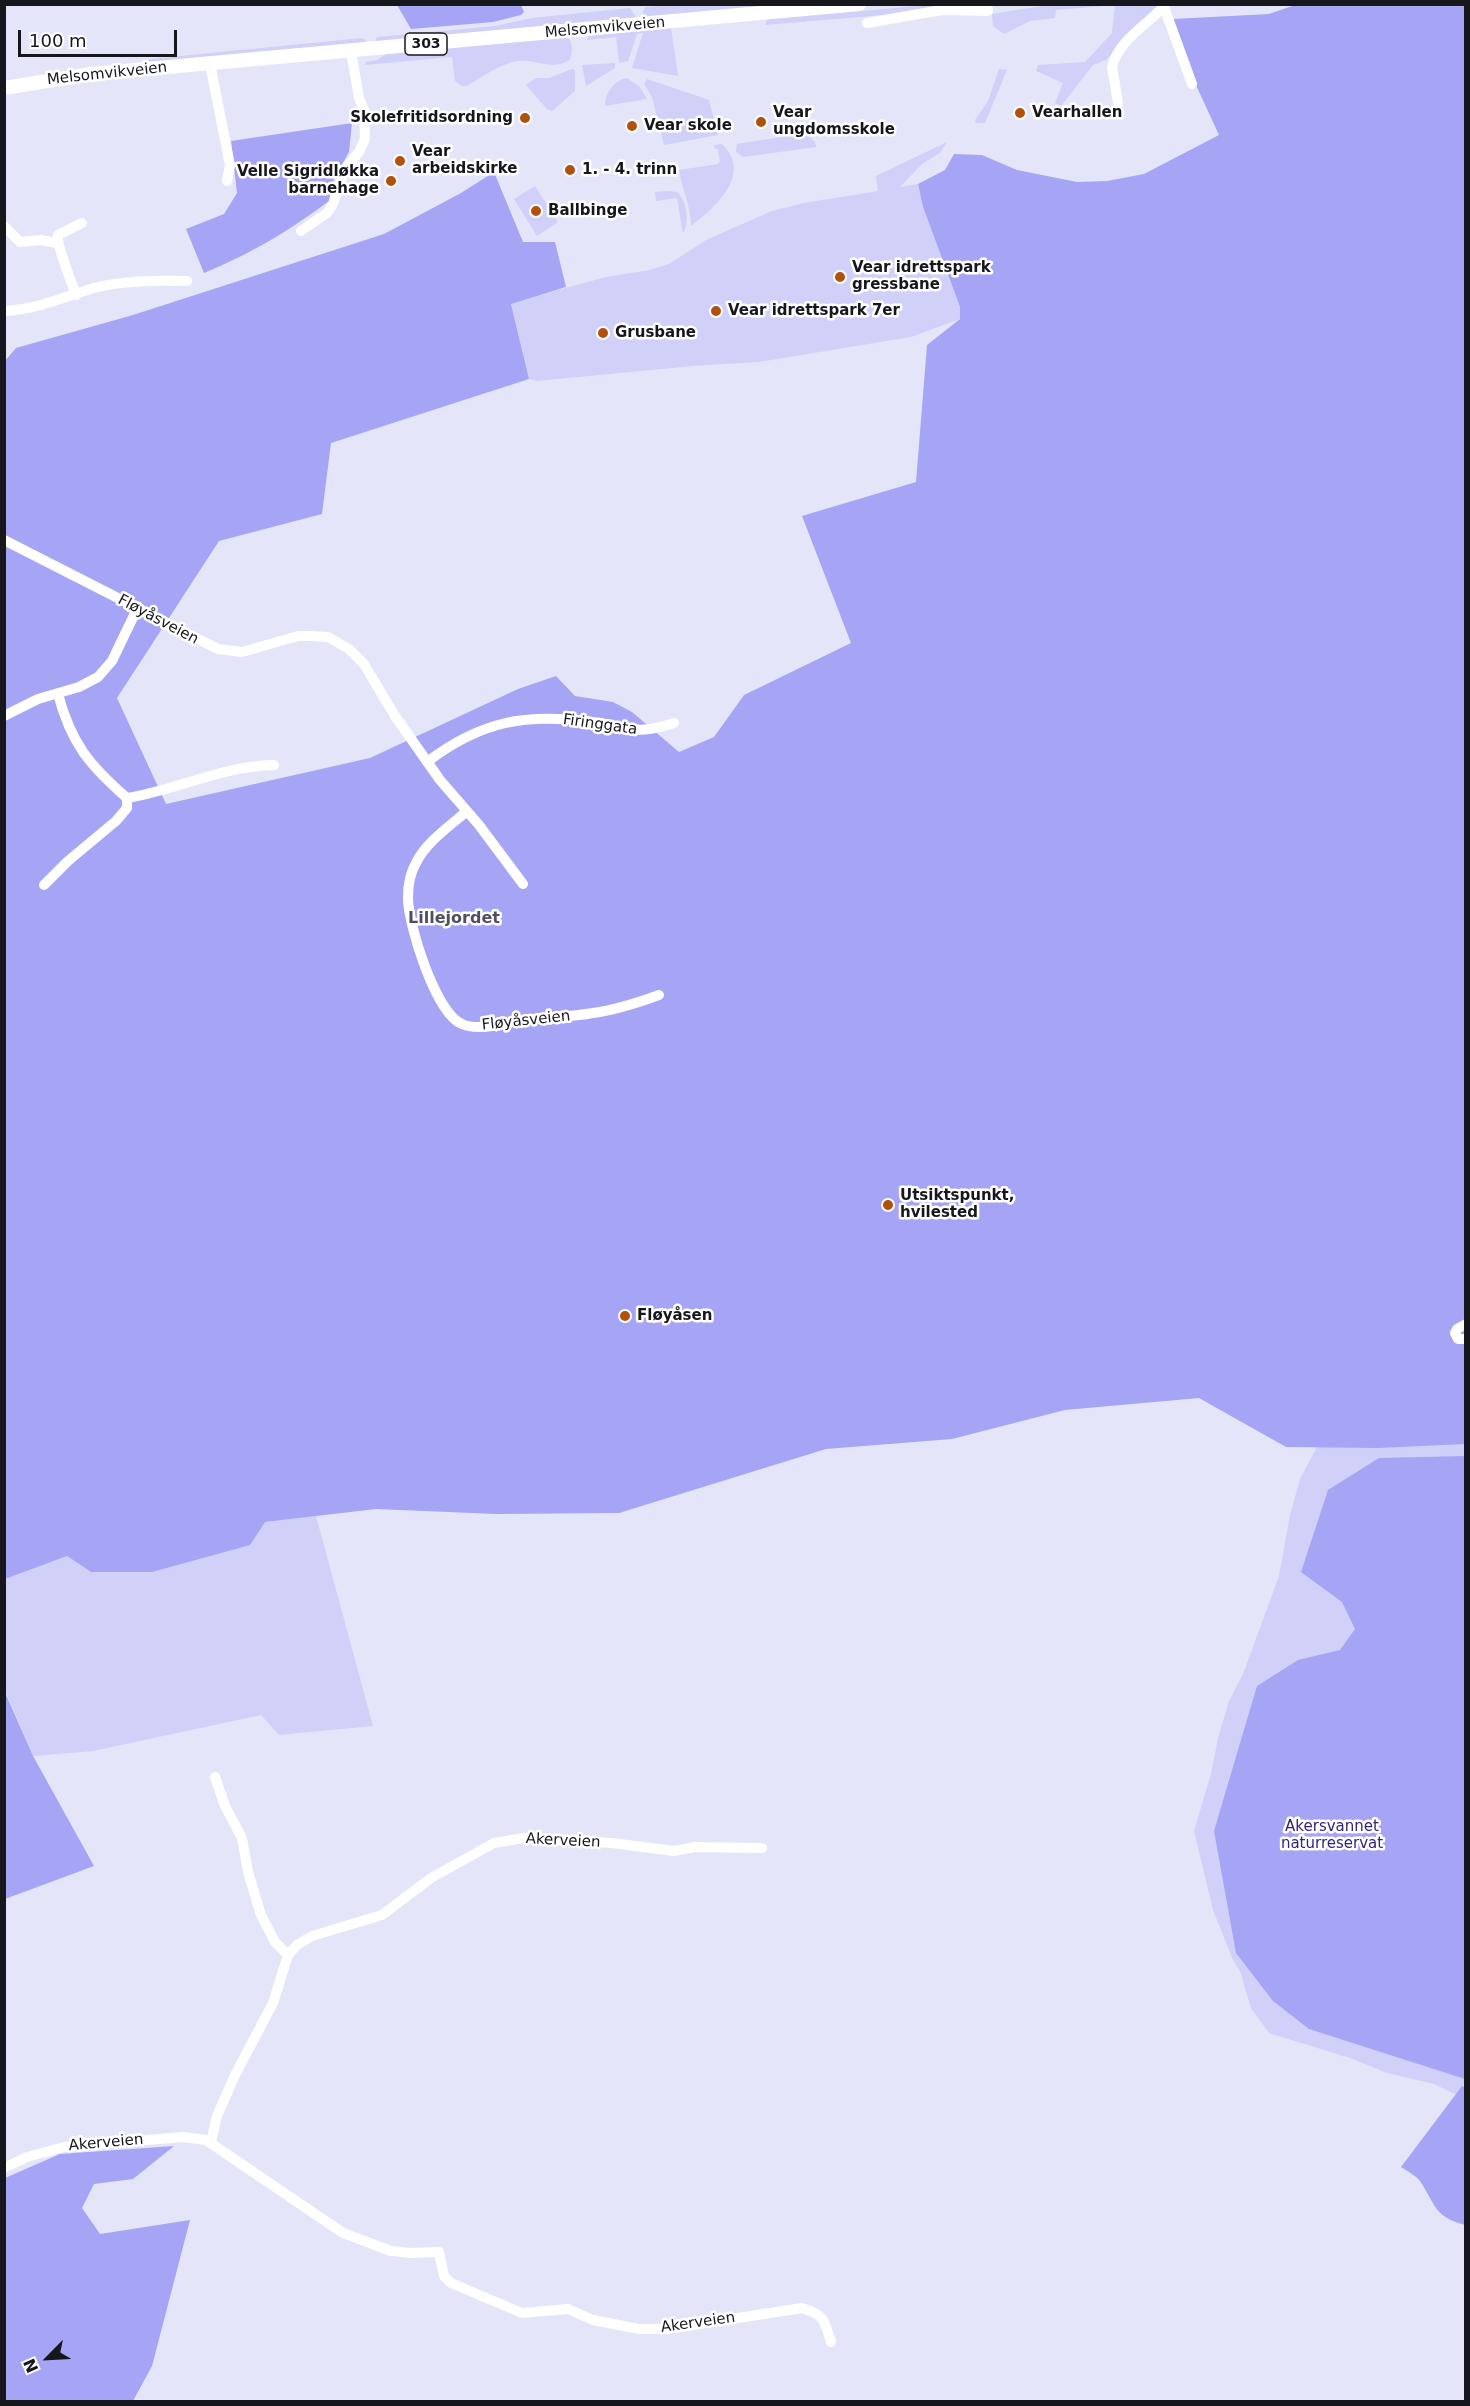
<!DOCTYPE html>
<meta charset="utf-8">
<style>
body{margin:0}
#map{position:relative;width:1470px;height:2406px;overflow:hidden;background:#e4e5f9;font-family:"DejaVu Sans",sans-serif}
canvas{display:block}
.frame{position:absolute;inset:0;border:6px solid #16161d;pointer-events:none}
.north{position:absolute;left:18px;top:2328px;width:60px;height:60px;-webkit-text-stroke:4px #fff;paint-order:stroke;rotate:246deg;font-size:16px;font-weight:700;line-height:24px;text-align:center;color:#16161d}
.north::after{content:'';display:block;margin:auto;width:21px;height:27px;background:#16161d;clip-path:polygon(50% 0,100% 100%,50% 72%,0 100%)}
.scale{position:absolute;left:18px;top:30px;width:159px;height:27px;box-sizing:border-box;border:3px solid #16161d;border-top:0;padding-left:8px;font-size:18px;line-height:21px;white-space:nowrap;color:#16161d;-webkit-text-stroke:4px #fff;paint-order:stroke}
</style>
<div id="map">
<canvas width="1470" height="2406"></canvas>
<div class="frame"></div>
<div class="north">N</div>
<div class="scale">100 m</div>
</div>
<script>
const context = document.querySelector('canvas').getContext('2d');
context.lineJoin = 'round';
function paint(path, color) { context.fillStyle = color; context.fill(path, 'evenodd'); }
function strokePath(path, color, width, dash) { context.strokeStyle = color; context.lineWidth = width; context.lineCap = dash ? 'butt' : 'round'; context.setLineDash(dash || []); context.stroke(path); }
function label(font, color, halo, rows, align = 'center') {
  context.font = font + ' "DejaVu Sans",sans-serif'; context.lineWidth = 5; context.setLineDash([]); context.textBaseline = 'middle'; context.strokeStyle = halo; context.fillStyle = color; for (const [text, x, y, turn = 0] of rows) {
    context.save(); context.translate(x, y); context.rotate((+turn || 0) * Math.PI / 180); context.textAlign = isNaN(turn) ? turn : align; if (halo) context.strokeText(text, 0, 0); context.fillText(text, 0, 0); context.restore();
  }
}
paint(new Path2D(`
 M673 5H796L374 43 377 37 495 26 532 18 630 8 636 17H641L645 7Z
 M929 5 979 4 980 7 765 25 767 20 771 19Z
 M1048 5V4L1114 5 1056 10 1055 18 1030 21 1004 34 993 26 992 14Z
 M1115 5H1161L1106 60 1093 65 1061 106 1055 103 1063 83 1036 71 1038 65 1085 62 1112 33Z
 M671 28 678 76 632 68 643 33 637 34 628 61 619 63 616 37 587 40 589 35Z
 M567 37C574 43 572 51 570 60 550 71 537 59 518 61 500 63 482 78 466 86H462L455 81 452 57 365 65 366 62 377 60 386 54Z
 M362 38 366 40 365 43 150 63 148 61 150 59Z
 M615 63V68L586 86 582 65Z
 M572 69 575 70V91L552 111 547 109 526 85 536 78H549Z
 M999 69 1007 70 985 123H976L975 120 988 101Z
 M627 78 640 87 647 99 605 106C605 93 614 80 627 78Z
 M647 79 709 100 718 135 664 145 652 97 644 84Z
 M806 133 815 142 816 147 743 157 736 152 737 144Z
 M947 142 940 153 922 164 900 187 918 184 923 207 960 307V319L911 337 759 362 693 366 537 381 529 379 511 303 606 277 650 270 669 264 706 240 772 211 804 203 878 191 876 176Z
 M722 144C753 174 716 207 691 226 691 206 682 189 679 170L718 164 720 161 718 149H715L714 145Z
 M535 186 558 222 537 236 514 199Z
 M667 191 677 192C687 201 690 222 683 233L677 198 656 201 655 192Z
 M1465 1389V2099L1434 2084 1387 2073 1350 2058 1269 2033 1251 2008 1240 1971 1233 1960 1213 1910 1194 1831 1211 1774 1218 1738 1229 1701 1243 1674 1279 1576 1290 1515 1300 1479 1318 1445Z
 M316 1516 373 1726 279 1735 261 1715 93 1751 33 1756 5 1690 4 1579 67 1556 91 1572 265 1522Z`), '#d0d0f9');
paint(new Path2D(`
 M1298 4 1465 5V1444L1378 1448 1286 1447 1199 1398 1065 1410 952 1439 826 1449 619 1513 496 1514 376 1509 265 1522 250 1545 152 1572H91L67 1556 5 1579 4 362 16 348 133 315 384 234 461 193 494 172 523 242H555L566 287 511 304 529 379 331 443 322 514 219 541 117 698 166 804 370 758 518 689 556 676 575 696 613 702 632 712 679 752 714 737 744 695 851 643 802 516 916 482 927 345 960 319V307L923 207 918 184 945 170 954 154 982 155 1017 170 1077 182 1107 181 1144 174 1219 135 1189 70 1173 19 1269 14Z
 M397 5H521L524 12 521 15 493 22 411 29Z
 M352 123 349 152 334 179 329 201C287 232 252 253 204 273L186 229 224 214 237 193 231 141Z
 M4 1690 33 1756 94 1866 5 1899Z
 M1462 2086 1466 2088 1465 2225C1433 2216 1436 2205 1420 2181 1415 2175 1407 2171 1401 2167Z
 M174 2146 133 2179 94 2184 82 2208 100 2234 190 2220 152 2366 133 2401H5V2178L60 2154Z`), '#a6a4f5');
paint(new Path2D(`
 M1465 1456H1466L1465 2079 1309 2029 1273 2001 1236 1953 1214 1831 1257 1686 1298 1660 1340 1650 1355 1629 1342 1602 1301 1572 1328 1490 1379 1458Z`), '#a5a4f5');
strokePath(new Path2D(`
 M1164 7 1192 84
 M867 23 942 10 988 11 987 4
 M210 64 230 165 227 181
 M1118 103 1112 67C1118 40 1149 24 1166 4
 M4 226 20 242 40 240 57 243
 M301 231 327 213 333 204 345 169 359 152 365 139 364 110 359 98 351 51
 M76 295C72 283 56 244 58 235L82 223
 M4 311C39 309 63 297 94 288 124 280 157 280 187 281
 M4 540 218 649 242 652 298 636H311L328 637 349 649 364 664 395 716 440 780 479 825 523 884
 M58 694C71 743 89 765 127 798
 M4 716 38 699 79 687 98 677 112 661 137 609
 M427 762C481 721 525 713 592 722 630 727 634 736 674 723
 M127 798C177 790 222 766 274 765
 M467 811C450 826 426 842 416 863 410 873 408 886 408 898 408 925 436 1014 462 1024 480 1032 506 1022 525 1020 548 1017 570 1017 593 1013 616 1010 637 1003 659 995
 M44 885 68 861 116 821 127 808V798
 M1466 1324 1457 1329 1455 1333 1458 1339H1466
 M215 1777 225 1806 242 1838 248 1872 261 1915 275 1942 288 1955
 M211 2142 217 2116 235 2075 273 2003 288 1955 297 1945 312 1936 382 1915 431 1878 494 1843 524 1838 612 1843 674 1851 695 1847 762 1848
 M4 2168 27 2157 64 2147 183 2137 206 2140 343 2233 391 2251 411 2253 439 2252 444 2276 451 2283 522 2313 568 2309 593 2320 639 2329H667L802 2308C825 2315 824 2320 831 2342`), '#fff', 10);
strokePath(new Path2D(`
 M4 88 91 74 859 4`), '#fff', 14);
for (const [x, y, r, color] of [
 [1020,113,6,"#b1510b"],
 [525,118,6,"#b1510b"],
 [761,122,6,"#b1510b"],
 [632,126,6,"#b1510b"],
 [400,161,6,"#b1510b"],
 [570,170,6,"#b1510b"],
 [391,181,6,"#b1510b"],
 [536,211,6,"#b1510b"],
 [840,277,6,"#b1510b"],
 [716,311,6,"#b1510b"],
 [603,333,6,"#b1510b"],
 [888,1205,6,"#b1510b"],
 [625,1316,6,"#b1510b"]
]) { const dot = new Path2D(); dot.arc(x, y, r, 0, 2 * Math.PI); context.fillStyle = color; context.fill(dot); strokePath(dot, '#fff', 2); }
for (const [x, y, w] of [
 [426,44,42]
]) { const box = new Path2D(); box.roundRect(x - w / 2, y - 11, w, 22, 4.5); context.fillStyle = '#fff'; context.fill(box); strokePath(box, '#16161d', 1.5); }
label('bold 14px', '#16161d', null, [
 ["303",426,44]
]);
label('15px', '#16161d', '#fff', [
 ["Melsomvikveien",605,28,-5],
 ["Melsomvikveien",107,74,-6],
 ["Fløyåsveien",158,620,28],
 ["Firinggata",600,725,8],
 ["Fløyåsveien",526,1021,-6],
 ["Akerveien",563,1841,3],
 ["Akerveien",106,2143,-5],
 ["Akerveien",698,2323,-8]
]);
label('bold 15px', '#16161d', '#fff', [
 ["Vear",773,113],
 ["ungdomsskole",773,130],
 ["Vearhallen",1032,113],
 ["Skolefritidsordning",513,118,"right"],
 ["Vear skole",644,126],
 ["Vear",412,152],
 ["arbeidskirke",412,169],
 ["1. - 4. trinn",582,170],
 ["Velle Sigridløkka",379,172,"right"],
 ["barnehage",379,189,"right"],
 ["Ballbinge",548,211],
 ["Vear idrettspark",852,268],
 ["gressbane",852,285],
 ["Vear idrettspark 7er",728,311],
 ["Grusbane",615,333],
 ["Utsiktspunkt,",900,1196],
 ["hvilested",900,1213],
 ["Fløyåsen",637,1316]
], 'left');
label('15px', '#34227e', '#fff', [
 ["Akersvannet",1332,1827],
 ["naturreservat",1332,1844]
]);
label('bold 16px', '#4f4f60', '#fff', [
 ["Lillejordet",454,919]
]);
</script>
